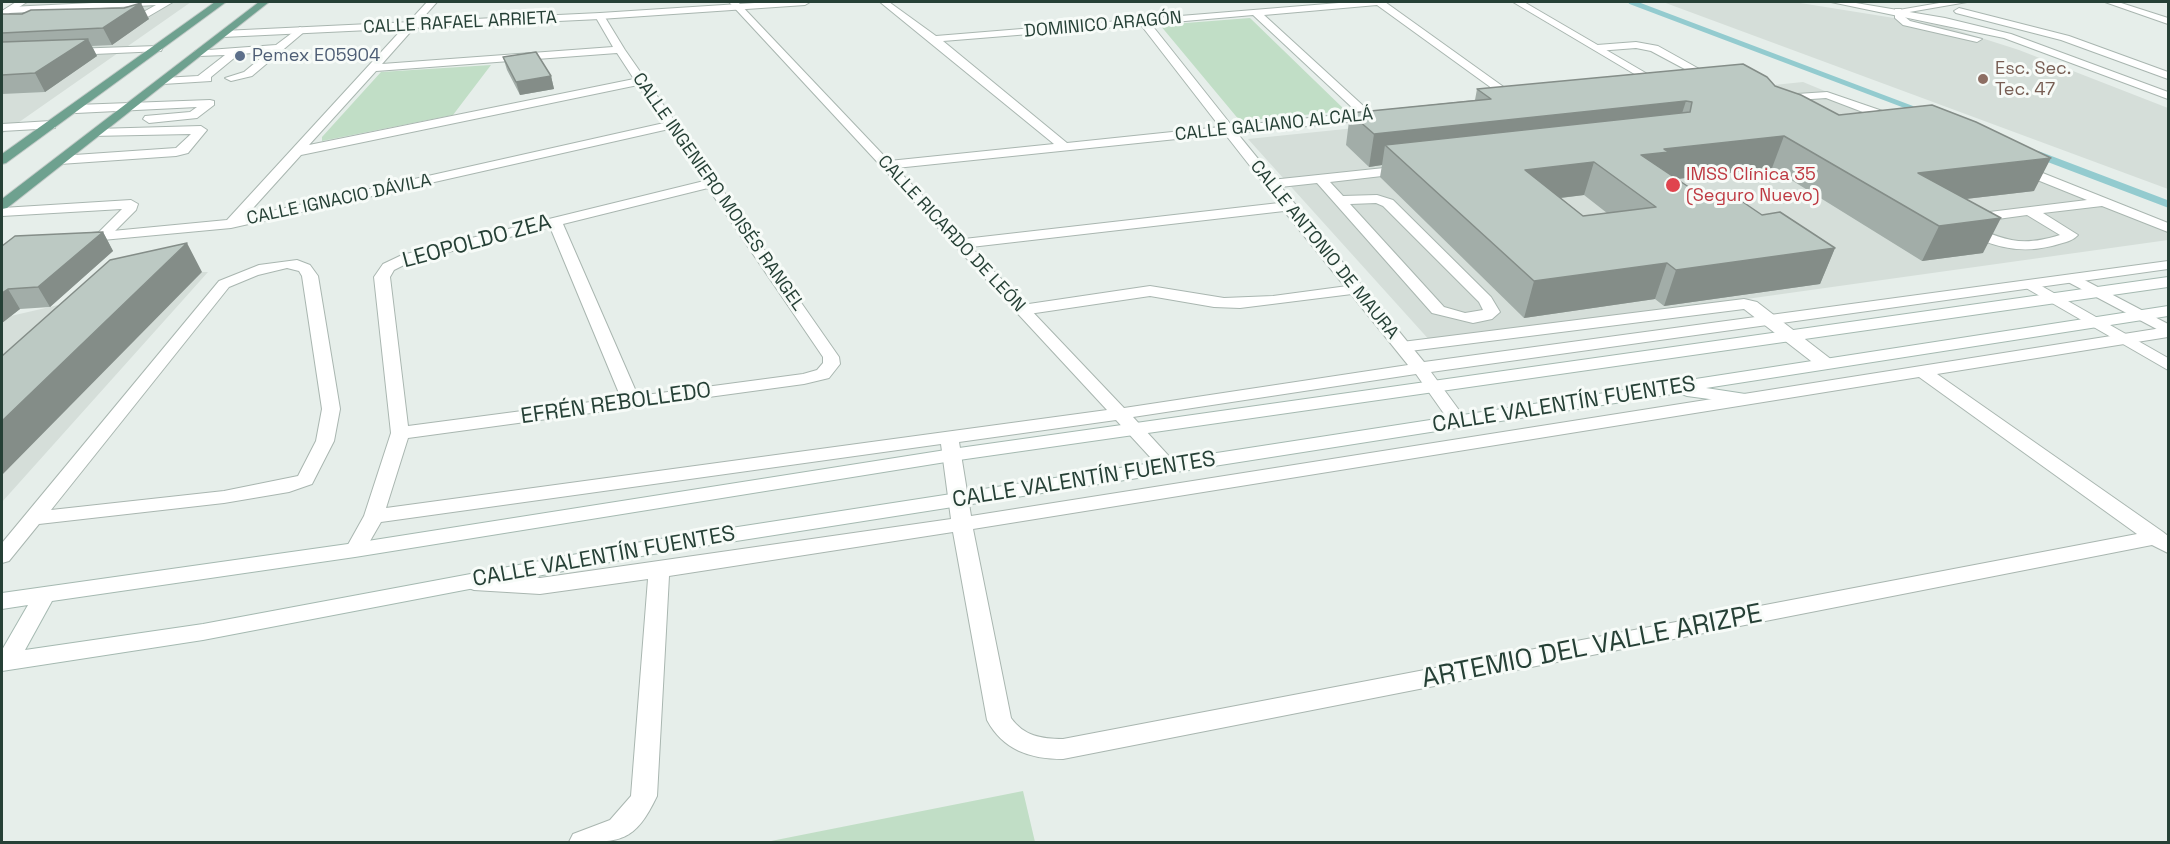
<!DOCTYPE html>
<meta charset="utf-8">
<style>
body{margin:0}
#map{position:relative;width:2170px;height:844px;overflow:hidden;background:#e6eeea;font-family:"Space Grotesk",sans-serif}
canvas{display:block}
.frame{position:absolute;inset:0;border:3px solid #264036;pointer-events:none}
</style>
<div id="map">
<canvas width="2170" height="844"></canvas>
<div class="frame"></div>
</div>
<script>
const context = document.querySelector('canvas').getContext('2d');
context.lineJoin = 'round';
function paint(path, color) { context.fillStyle = color; context.fill(path, 'evenodd'); }
function strokePath(path, color, width, dash) { context.strokeStyle = color; context.lineWidth = width; context.lineCap = dash ? 'butt' : 'round'; context.setLineDash(dash || []); context.stroke(path); }
function label(font, color, halo, rows, align = 'center') {
  context.font = font + ' "Space Grotesk",sans-serif'; context.lineWidth = 6; context.setLineDash([]); context.textBaseline = 'middle'; context.strokeStyle = halo; context.fillStyle = color; for (const [text, x, y, turn = 0] of rows) {
    context.save(); context.translate(x, y); context.rotate((+turn || 0) * Math.PI / 180); context.textAlign = isNaN(turn) ? turn : align; if (halo) context.strokeText(text, 0, 0); context.fillText(text, 0, 0); context.restore();
  }
}
paint(new Path2D(`
 M28 2H191L2 134V18Z
 M1663 2H1794L1944 26 2019 50 2168 108V189Z
 M1803 82 2168 232V240L1432 343 1248 139Z
 M202 272H208L2 502V318Z`), '#d5ded9');
paint(new Path2D(`
 M1250 18 1346 111 1240 121 1160 25Z
 M491 65 453 115 322 141V137L381 72Z
 M1023 791 1035 842H766Z`), '#c1dec6');
strokePath(new Path2D(`
 M1631 2 1922 112`), '#93cbcf', 5);
strokePath(new Path2D(`
 M2039 155 2168 204`), '#93cbcf', 7);
const service = new Path2D(`
 M114 2H173L144 19 123 23 120 22V18L138 15 156 5 9 13 4 10 9 7Z
 M1895 9H1901L1905 17 1910 21 1982 39 1977 42 1903 25 1895 18Z
 M300 27 305 30 304 32 252 76 231 81 225 78 244 72 268 52 239 54 211 77V81L163 84 157 81 163 78 198 76 225 55 199 56 194 53 195 51 276 45Z
 M1636 42 1658 46 1719 80 1709 82 1651 51 1636 48 1597 51 1592 48 1597 45Z
 M157 46 162 49 161 51 72 55 67 52 72 49Z
 M1827 92 1897 116 1899 119 1889 122 1826 98 1782 101 1776 98 1782 95Z
 M210 100 214 101V105L197 118 149 123 143 119 145 116 190 112 197 107 76 113 70 109 76 105Z
 M51 121 55 122V128L2 131V124Z
 M201 126 207 130 188 153 176 156 60 164 54 160 60 156 176 148 191 134 91 136 89 133 95 129Z
 M2020 164 2168 223V232L2102 206 2043 213 2078 235C2072 242 2061 243 2052 246 2015 255 1989 245 1956 228L1953 222 1965 215 2087 200 2015 171V165ZM2027 215 2060 235C2022 247 2003 241 1968 223Z
 M1403 166 1408 167V173L1330 182 1343 196 1377 195 1393 200 1491 297 1500 312 1492 319 1473 323 1432 313 1317 183 1271 188 1264 184 1271 180ZM1376 203 1383 206 1479 302 1483 310 1465 313 1444 307 1350 204Z
 M131 200 138 204 136 210 107 239 102 240 95 236 122 209 2 216V208Z
 M297 260 310 265 318 276 340 409 334 441 312 484 289 492 224 503 39 524 9 561 2 563V543L219 281 259 265ZM287 268 299 271 302 276 322 409 316 441 298 476 224 491 51 510 229 287 258 275Z
 M1355 285 1360 287 1363 290 1360 293 1240 308 1214 307 1150 296 1022 315 1014 310 1022 305 1150 286 1224 298 1273 296Z
 M1744 299 1757 302 1832 360 1834 364 1832 368H1820L1744 309 1402 352 1394 347 1402 342Z`);
const minor = new Path2D(`
 M16 2H27L2 18V11Z
 M427 2H437L382 64 613 47 595 16 603 14 625 50 839 357 840 364 829 378 804 384 408 438 386 508 1107 410 729 2H738L889 161 1054 144 880 2H889L936 36 1351 2H1385L1519 98V102H1511L1377 5 1264 15 1370 112 1378 115 1368 120 1237 133 1424 362 2168 261V269L1431 372 1467 421 1458 426 1452 425 1416 374 1133 417 1178 466 1169 472 1162 470 1116 420 959 442 971 516 2168 327V337L1937 374 2163 532 2168 536V553L2152 545 1063 759C1030 759 1003 750 987 720L953 532 669 576 657 796C634 844 620 842 569 842L573 834 610 820 631 796 648 579 540 594 474 590 466 587 463 582 466 577 474 574 540 578 951 519 941 444 381 522 362 555H348L345 550 364 516 391 433 374 277 383 264 402 255 704 181 669 129 231 228 81 242 74 238 81 234 227 220ZM1253 15 1358 113 1232 126 1151 24ZM1141 25 1220 127 1067 143 943 41ZM617 53 634 79 309 145 376 71ZM638 85 664 123 245 217 301 155ZM1225 134 1279 203 964 239 896 168ZM708 188 823 357V363L817 370 803 374 638 396 563 224ZM1284 211 1408 365 1124 408 971 247ZM550 227 621 398 408 426 390 277 394 270 412 261ZM1919 377 2137 534 1063 739C1041 739 1024 736 1011 718L973 529Z
 M1513 2H1524L1668 86 1658 88Z
 M1945 2H1967L1898 14 1893 11Z
 M2105 2H2118L2168 18V24Z`);
const tertiary = new Path2D(`
 M770 2H810L805 5 600 19 223 37 218 34 223 31 600 13Z
 M1831 2H1850L1945 18 2011 34 2168 92V99L2004 38Z
 M1959 8 2069 36 2168 72V79L2061 40 1956 13 1954 11Z
 M2073 274 2168 324V335L2068 282 2065 279 2068 276Z
 M2031 280 2168 358V370L2026 288 2023 285Z`);
const secondary = new Path2D(`
 M2168 277V287L952 461 355 557 52 601 25 650 203 624 647 541 2168 306V316L1706 388 1752 395 1755 399 1752 403 1746 404 1687 396 1679 393 647 555 203 640 2 671V650L28 605 2 609V593L355 543 952 449Z`);
const primary = new Path2D(`
 M215 2H226L6 163 2 164V154Z
 M259 2H269L7 208 2 209V199Z`);
strokePath(service, '#a9b6b0', 2);
strokePath(minor, '#a9b6b0', 2);
strokePath(tertiary, '#a9b6b0', 2);
strokePath(secondary, '#a5b9b1', 2);
strokePath(primary, '#c2cac7', 2);
paint(service, '#fff');
paint(minor, '#fff');
paint(tertiary, '#fff');
paint(secondary, '#fff');
paint(primary, '#6ea18f');
paint(new Path2D(`
 M124 8 149 19 112 45 92 46 97 56 45 92 2 94V14H22Z
 M503 57 551 76 554 89 520 95 507 70Z
 M1775 86 1839 115 2034 191 1966 199 1983 253 1922 261 1772 168 1676 179 1711 202 1762 215 1835 248 1820 284 1664 306 1655 299 1524 318 1380 177 1382 165 1369 167 1346 145 1350 113 1475 100 1477 89ZM1584 195 1607 213 1583 216 1561 198Z
 M103 232 113 251 50 307 20 309 2 323V246Z`), '#a2ada8');
paint(new Path2D(`
 M141 3 149 19 112 45 103 28Z
 M88 39 97 56 45 92 35 73Z
 M551 76 554 89 520 95 516 82Z
 M1686 101 1676 132 1385 145 1382 165 1369 167 1374 134Z
 M1784 136 1772 168 1660 181 1641 155 1664 149Z
 M2051 158 2034 191 1905 206 1918 173Z
 M1594 162 1584 195 1517 203 1525 170Z
 M2001 218 1983 253 1922 261 1939 226Z
 M103 232 113 251 50 307 38 287Z
 M187 243 202 272 2 475V421Z
 M1835 248 1820 284 1664 306 1676 270Z
 M1667 263 1655 299 1524 318 1534 281Z
 M8 289 20 309 2 323V293Z`), '#848d88');
const building = new Path2D(`
 M141 3 103 28 2 33V14H22L31 10 124 8Z
 M88 39 35 73 2 75V42Z
 M536 52 551 76 516 82 503 57Z
 M1743 64 1767 77 1775 86 1801 95 1839 115 1932 105 1976 122 2051 158 1918 173 2001 218 1939 226 1784 136 1664 149 1669 152 1641 155 1711 202 1737 198 1762 215 1780 212 1835 248 1676 270 1667 263 1534 281 1385 145 1690 112 1692 102 1686 101 1374 134 1350 113 1491 99 1477 89ZM1594 162 1656 207 1583 216 1525 170Z
 M103 232 38 287 8 289 2 293V246L15 236Z
 M187 243 2 421V356L110 260Z`);
paint(building, '#bcc9c3');
strokePath(building, '#848d88', 1.5);
for (const [x, y, r, color] of [
 [240,56,6,"#5c6f8a"],
 [1983,79,6,"#8d6e63"],
 [1673,185,8,"#e0444e"]
]) { const dot = new Path2D(); dot.arc(x, y, r, 0, 2 * Math.PI); context.fillStyle = color; context.fill(dot); strokePath(dot, '#f7fbf8', 2); }
label('18px', '#264036', '#f7fbf8', [
 ["CALLE RAFAEL ARRIETA",460,23,-3],
 ["DOMINICO ARAGÓN",1103,25,-5],
 ["CALLE GALIANO ALCALÁ",1274,125,-6],
 ["CALLE INGENIERO MOISÉS RANGEL",718,192,55],
 ["CALLE IGNACIO DÁVILA",339,200,-12],
 ["CALLE RICARDO DE LEÓN",951,234,47],
 ["CALLE ANTONIO DE MAURA",1324,250,51]
]);
label('18px', '#4e5e75', '#f7fbf8', [
 ["Pemex E05904",252,56]
], 'left');
label('18px', '#785e54', '#f7fbf8', [
 ["Esc. Sec.",1995,69],
 ["Tec. 47",1995,90]
], 'left');
label('18px', '#be3a42', '#f7fbf8', [
 ["IMSS Clínica 35",1686,175],
 ["(Seguro Nuevo)",1686,196]
], 'left');
label('22px', '#264036', '#f7fbf8', [
 ["LEOPOLDO ZEA",477,242,-15],
 ["EFRÉN REBOLLEDO",616,404,-8],
 ["CALLE VALENTÍN FUENTES",1564,405,-9],
 ["CALLE VALENTÍN FUENTES",1084,480,-9],
 ["CALLE VALENTÍN FUENTES",604,557,-10]
]);
label('27px', '#264036', '#f7fbf8', [
 ["ARTEMIO DEL VALLE ARIZPE",1592,647,-11]
]);
</script>
